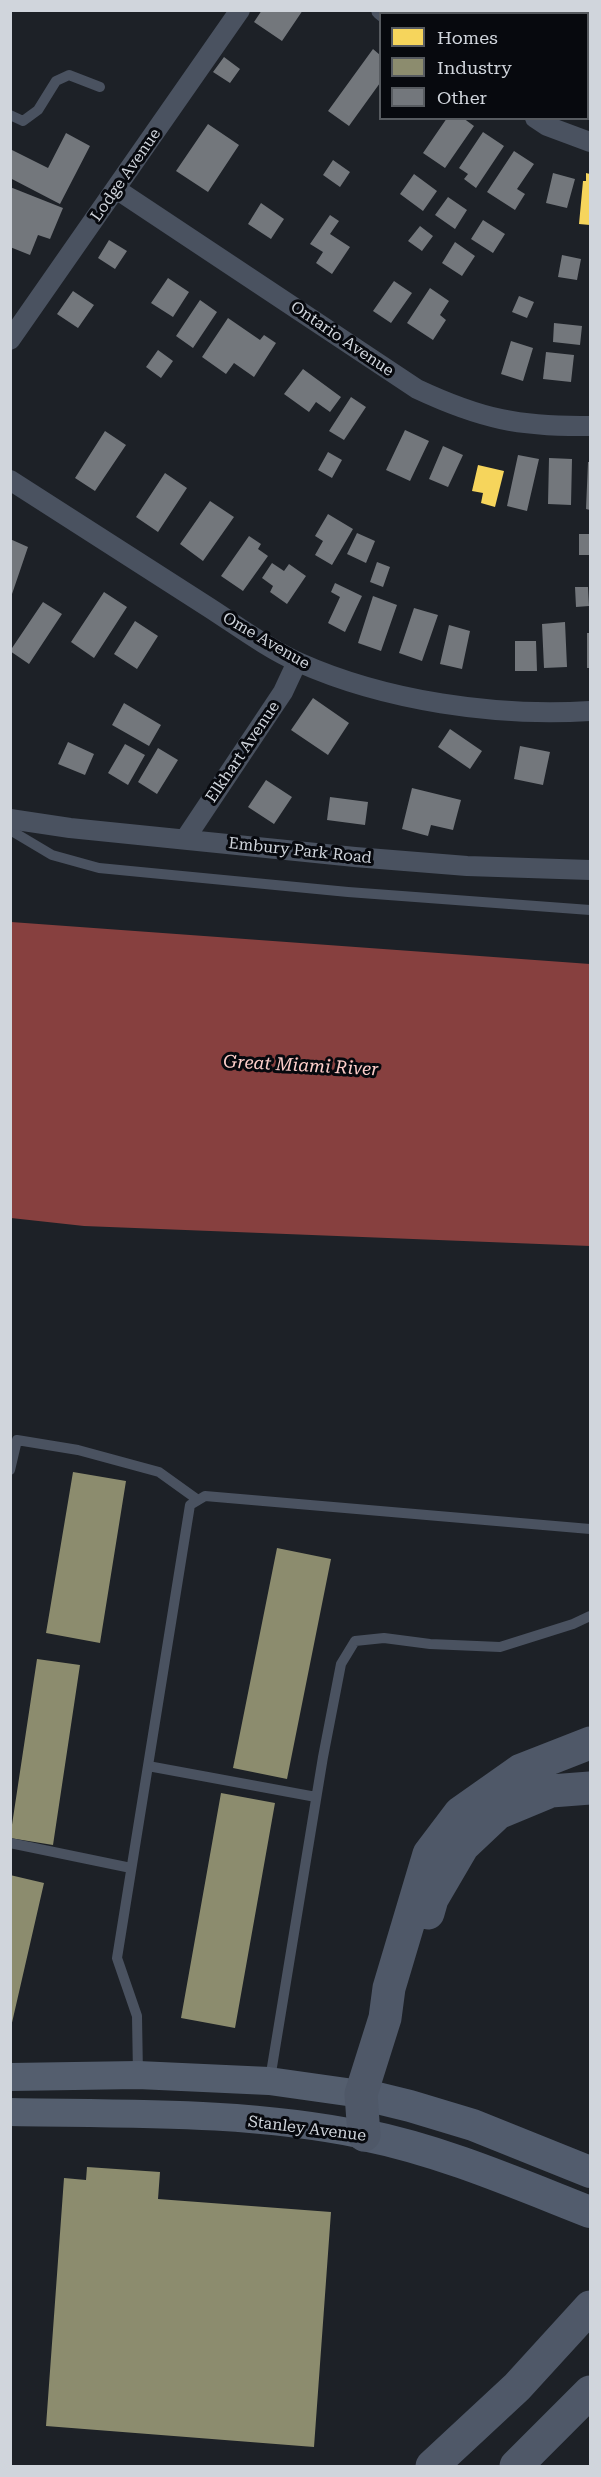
<!DOCTYPE html>
<style>
body{margin:0}
#map{position:relative;width:601px;height:2477px;overflow:hidden;background:#1d2127;font-family:"Roboto Serif",serif}
canvas{display:block}
.frame{position:absolute;inset:0;border:12px solid #d0d5dc;pointer-events:none}
.legend{position:absolute;left:379px;top:12px;width:210px;height:108px;box-sizing:border-box;background:#07090e;border:2px solid #575b60;margin:0;padding:8px 10px;list-style:none;font-size:18px;color:#d0d5dc}
.legend li{display:flex;align-items:center;gap:12px;height:30px}
.legend b{width:30px;border:2px solid #575b60}
</style>
<div id="map">
<canvas width="601" height="2477"></canvas>
<div class="frame"></div>
<ul class="legend">
<li><b style="height:16px;background:#f6d55c"></b>Homes</li>
<li><b style="height:16px;background:#8c8c6e"></b>Industry</li>
<li><b style="height:16px;background:#73777c"></b>Other</li>
</ul>
</div>
<script>
const context = document.querySelector('canvas').getContext('2d');
context.lineJoin = 'round';
function paint(path, color) { context.fillStyle = color; context.fill(path, 'evenodd'); }
function strokePath(path, color, width, dash) { context.strokeStyle = color; context.lineWidth = width; context.lineCap = dash ? 'butt' : 'round'; context.setLineDash(dash || []); context.stroke(path); }
function label(font, color, halo, rows, align = 'center') {
  context.font = font + ' "Roboto Serif",serif'; context.lineWidth = 6; context.setLineDash([]); context.textBaseline = 'middle'; context.strokeStyle = halo; context.fillStyle = color; for (const [text, x, y, turn = 0] of rows) {
    context.save(); context.translate(x, y); context.rotate((+turn || 0) * Math.PI / 180); context.textAlign = isNaN(turn) ? turn : align; if (halo) context.strokeText(text, 0, 0); context.fillText(text, 0, 0); context.restore();
  }
}
paint(new Path2D(`
 M11 922 590 964V1246L84 1226 11 1218Z`), '#87403f');
paint(new Path2D(`
 M586 173 590 174V225L579 224 583 181H586Z
 M478 465 504 471 495 507 481 503 483 493 472 491Z`), '#f6d55c');
paint(new Path2D(`
 M73 1472 126 1481 100 1643 46 1633Z
 M277 1548 331 1559 287 1779 233 1768Z
 M37 1659 80 1665 53 1845 10 1838Z
 M221 1793 275 1803 235 2028 181 2018Z
 M10 1875 44 1883 11 2027H10Z
 M87 2167 160 2172 158 2199 331 2212 314 2447 46 2426 64 2178 86 2180Z`), '#8c8c6e');
paint(new Path2D(`
 M262 10H303L282 41 254 22Z
 M482 10H516L514 14H486Z
 M590 43V70L588 69Z
 M373 49 380 55V83L349 126 328 111Z
 M224 57 240 69 230 83 213 72Z
 M447 118H463L474 126 445 168 423 153Z
 M208 124 239 145 208 192 176 171Z
 M483 132 504 146 476 188 464 179 468 174 459 168Z
 M66 133 90 146 60 204 10 178V149L48 168Z
 M514 151 534 164 517 189 525 194 515 210 487 192Z
 M333 160 350 172 340 187 323 175Z
 M553 173 575 179 567 208 546 203Z
 M414 174 437 191 423 211 400 194Z
 M10 187 63 208 50 239 38 235 30 255 10 247Z
 M448 197 467 210 455 229 435 215Z
 M261 203 284 219 271 239 248 224Z
 M330 215 339 221 330 234 350 247 332 274 316 263 323 252 310 244Z
 M483 220 505 234 493 253 471 239Z
 M420 226 433 236 422 251 408 241Z
 M109 240 127 251 115 269 98 258Z
 M455 242 475 256 462 276 442 263Z
 M562 255 581 259 577 280 558 277Z
 M168 278 189 292 173 317 151 303Z
 M394 281 412 293 391 323 373 311Z
 M430 288 449 301 440 315 446 320 433 340 407 323Z
 M73 291 94 305 78 328 57 314Z
 M519 296 534 302 527 318 512 312Z
 M200 300 217 312 193 348 176 336Z
 M228 318 260 340 264 335 276 343 254 377 234 363 226 374 202 357Z
 M554 323 582 326 580 345 553 342Z
 M511 341 533 348 523 381 501 374Z
 M158 350 173 361 161 378 146 367Z
 M546 352 574 355 571 382 543 379Z
 M303 369 341 397 330 412 316 402 309 412 284 394Z
 M351 397 366 407 344 440 329 431Z
 M405 430 429 441 410 481 386 470Z
 M105 431 126 445 95 491 75 478Z
 M443 446 463 455 448 487 429 479Z
 M328 452 342 460 332 478 318 470Z
 M518 455 539 459 527 511 507 506Z
 M549 458 572 459 571 505 548 504Z
 M588 462H590V510L586 509Z
 M165 473 187 488 158 532 136 517Z
 M210 501 234 517 203 561 180 544Z
 M328 514 353 529 332 565 315 555 323 541 315 536Z
 M357 533 375 541 366 563 347 554Z
 M579 534H590V555H579Z
 M249 536 261 544 258 549 268 556 243 591 221 576Z
 M10 539 28 547 11 597H10Z
 M377 562 390 567 383 587 370 582Z
 M272 563 284 571 289 564 306 576 287 604 270 592 273 586 262 578Z
 M335 583 362 596 345 632 328 623 340 597 331 592Z
 M575 587H588L589 606 576 607Z
 M104 592 127 607 94 658 71 642Z
 M373 596 397 605 381 651 358 643Z
 M43 602 62 614 29 664 10 651Z
 M414 608 438 615 422 661 399 653Z
 M135 621 158 636 137 669 114 654Z
 M565 622 567 667 544 668 542 624Z
 M449 625 470 631 462 669 440 664Z
 M587 633H590V668H587Z
 M515 641H536L537 671H515Z
 M313 698 349 723 328 755 291 730Z
 M124 703 161 725 149 746 112 725Z
 M450 729 482 751 470 769 438 747Z
 M68 742 94 754 85 775 58 764Z
 M125 744 145 755 128 785 108 773Z
 M520 746 550 752 543 785 514 779Z
 M158 748 178 760 157 794 138 782Z
 M266 780 292 797 274 824 248 807Z
 M412 788 461 800 453 830 431 825 428 836 402 829Z
 M330 797 368 802 365 825 327 820Z`), '#73777c');
strokePath(new Path2D(`
 M10 115 23 121 38 110 56 81 69 75 100 87
 M10 830 52 855 99 868 348 892 590 910
 M10 1470 17 1440 78 1450 159 1472 198 1500
 M148 1766 316 1797
 M10 1843 131 1868
 M138 2075 137 2016 117 1958 190 1505 205 1496 590 1529
 M270 2079 323 1757 341 1664 355 1641 384 1638 430 1644 500 1647 573 1624 590 1616`), '#4a5260', 10);
strokePath(new Path2D(`
 M381 10 386 14
 M535 118 547 126 590 142
 M116 189 417 389C481 419 520 427 590 426
 M10 340 240 10
 M10 480C75 522 140 564 205 605 235 624 265 647 298 662 385 701 496 717 590 711
 M10 819 70 828 355 857 467 866 590 870
 M185 839 283 692 297 662`), '#4a5260', 20);
strokePath(new Path2D(`
 M10 2077 138 2075 269 2081 361 2094
 M10 2112C128 2114 248 2111 364 2135`), '#545e6e', 28);
strokePath(new Path2D(`
 M361 2094 410 2106 473 2125 590 2172
 M364 2135C443 2151 516 2183 590 2212`), '#525c6d', 32);
strokePath(new Path2D(`
 M428 1913 432 1899 463 1846 498 1813 551 1791 590 1788
 M364 2135 361 2094 385 2018 389 1988 429 1854 460 1813 521 1770 590 1743
 M432 2466 517 2387 590 2307
 M516 2466 590 2392`), '#4f5868', 33);
label('16px', '#d0d5dc', '#07090e', [
 ["Lodge Avenue",126,175,-55],
 ["Ontario Avenue",342,339,34],
 ["Ome Avenue",266,641,30],
 ["Elkhart Avenue",243,752,-56],
 ["Embury Park Road",300,851,6],
 ["Stanley Avenue",307,2129,7]
]);
label('italic 18px', '#fececa', '#07090e', [
 ["Great Miami River",301,1066,3]
]);
</script>
